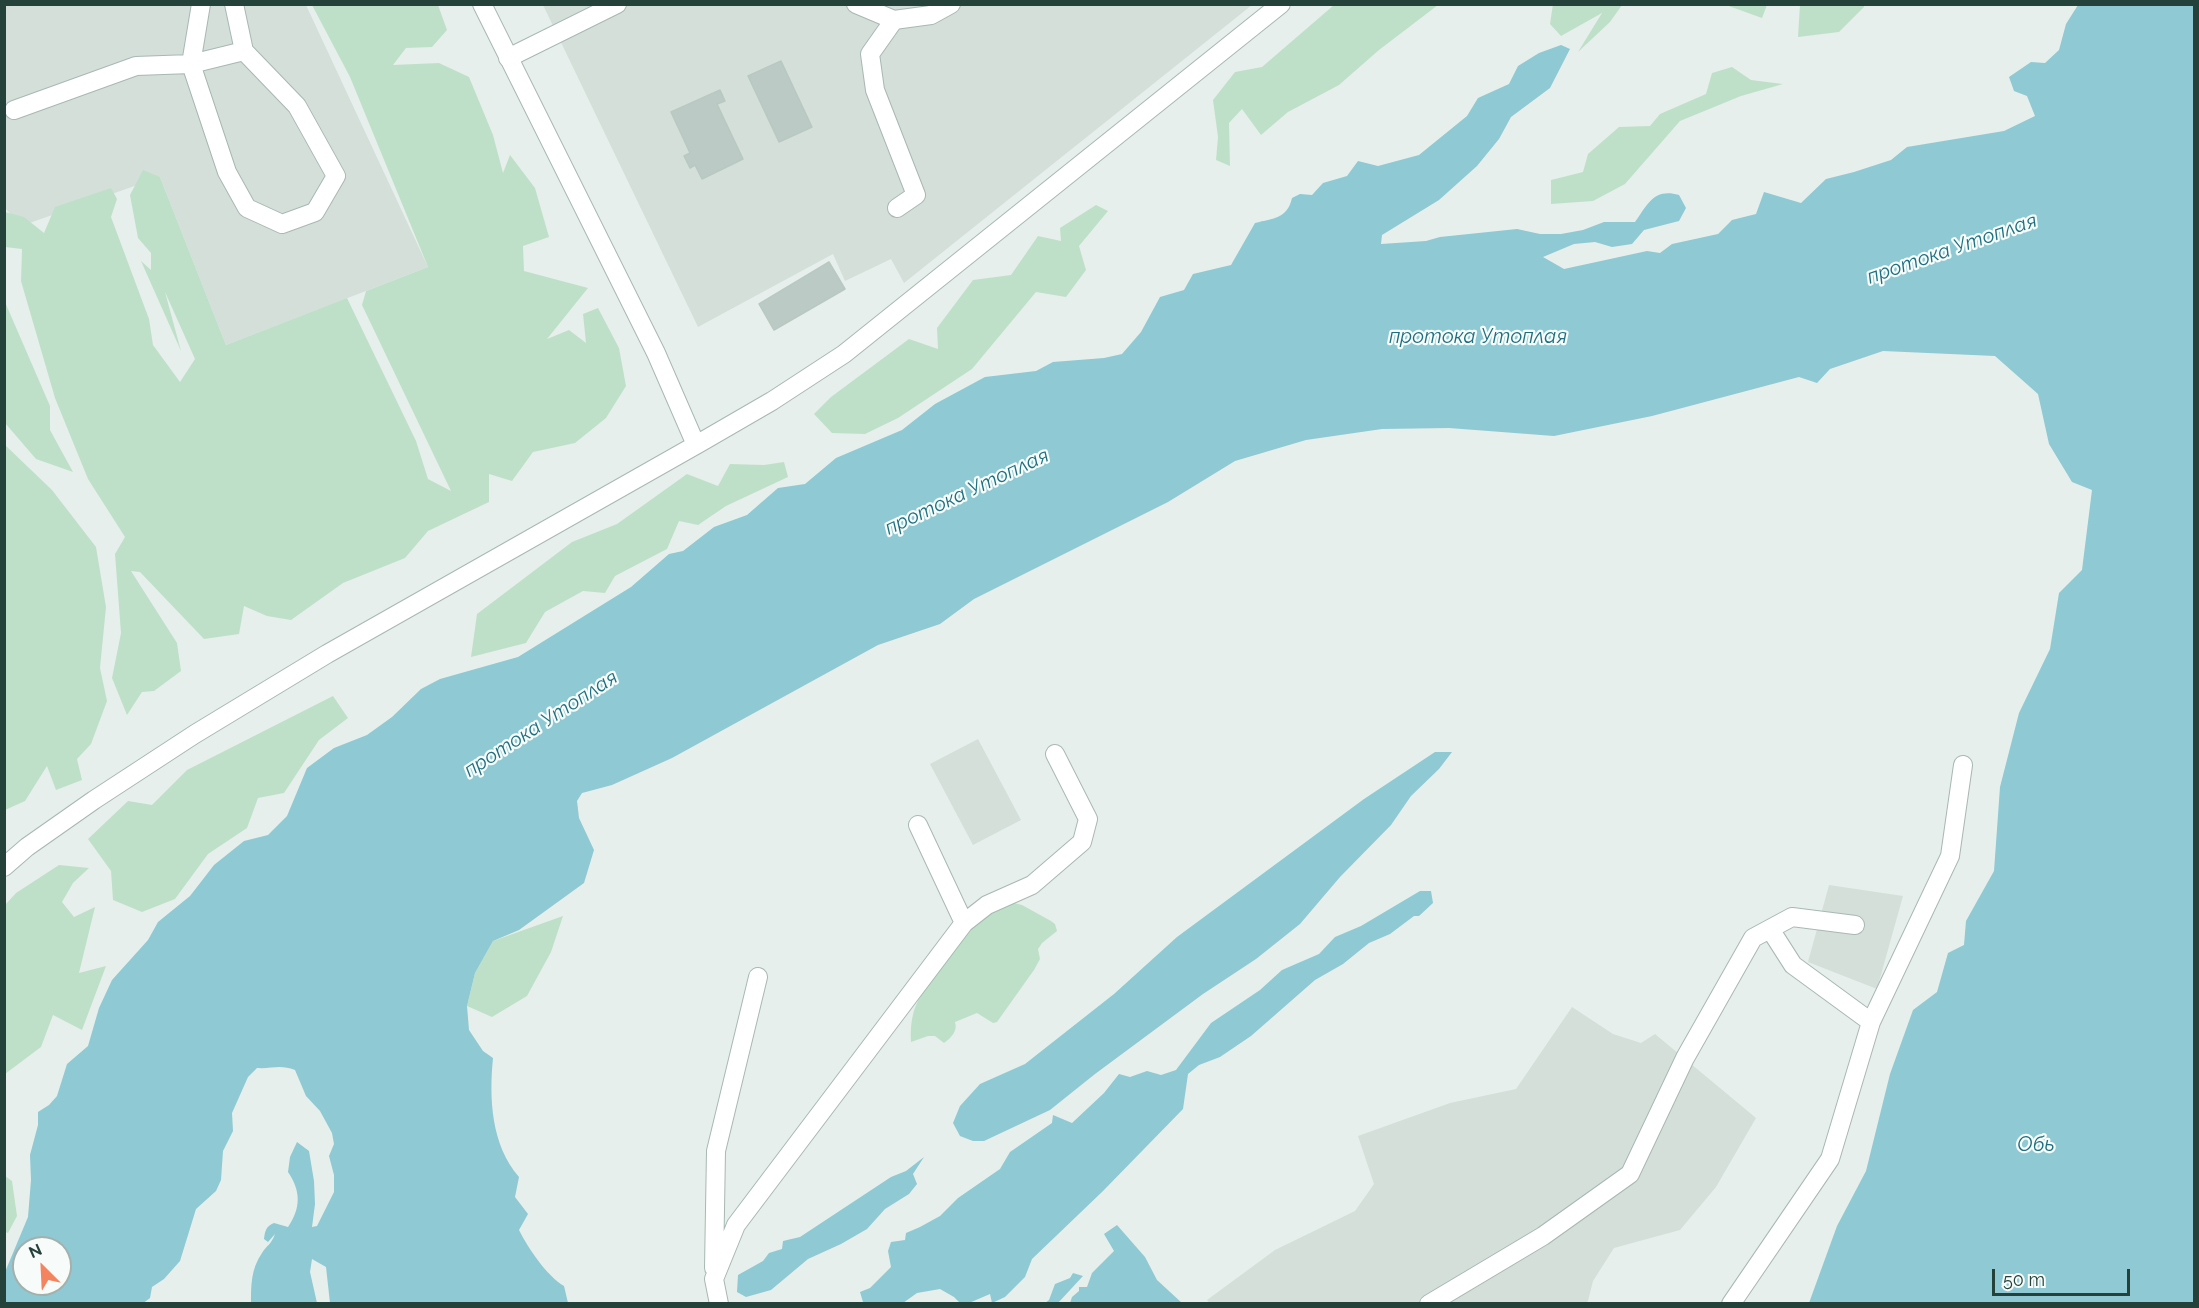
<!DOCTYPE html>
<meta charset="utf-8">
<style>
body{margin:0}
#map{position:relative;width:2199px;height:1308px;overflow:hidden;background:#e6efeb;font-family:Raleway,sans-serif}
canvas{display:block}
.frame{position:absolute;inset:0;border:6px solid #24423a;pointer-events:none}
.north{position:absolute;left:12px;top:1236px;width:60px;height:60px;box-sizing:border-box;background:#f7fbf9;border:2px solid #a3b1ad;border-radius:50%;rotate:336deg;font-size:16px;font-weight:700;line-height:24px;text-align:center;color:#24423a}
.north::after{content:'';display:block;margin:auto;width:21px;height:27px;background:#f4845f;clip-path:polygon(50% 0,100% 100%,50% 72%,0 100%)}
.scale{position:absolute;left:1992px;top:1269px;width:138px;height:27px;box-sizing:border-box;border:3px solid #24423a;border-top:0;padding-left:8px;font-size:18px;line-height:21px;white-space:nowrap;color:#24423a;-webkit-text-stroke:4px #f7fbf9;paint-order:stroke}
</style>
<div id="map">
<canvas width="2199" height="1308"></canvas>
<div class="frame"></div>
<div class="north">N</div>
<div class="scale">50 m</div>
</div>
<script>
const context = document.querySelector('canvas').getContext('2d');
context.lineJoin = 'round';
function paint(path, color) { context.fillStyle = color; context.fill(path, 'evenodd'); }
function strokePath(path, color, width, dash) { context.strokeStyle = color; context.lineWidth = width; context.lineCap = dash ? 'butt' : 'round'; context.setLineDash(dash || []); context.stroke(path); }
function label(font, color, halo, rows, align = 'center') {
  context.font = font + ' Raleway,sans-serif'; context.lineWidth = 4.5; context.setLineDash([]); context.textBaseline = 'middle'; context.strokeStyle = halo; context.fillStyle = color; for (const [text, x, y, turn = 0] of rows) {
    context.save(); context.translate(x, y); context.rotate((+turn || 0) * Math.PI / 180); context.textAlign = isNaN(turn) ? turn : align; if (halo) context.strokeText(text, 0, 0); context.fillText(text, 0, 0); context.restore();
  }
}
paint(new Path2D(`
 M4 5H306L428 267 226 345 160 177 21 226 5 208Z
 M543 5H1252L904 283 891 259 845 281 833 254 698 327Z
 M978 739 1021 820 973 845 930 764Z
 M1829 885 1903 896 1877 989 1808 962Z
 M1572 1007 1613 1034 1641 1043 1655 1034 1756 1118 1716 1187 1680 1230 1614 1248 1593 1281 1588 1301 1586 1303 1210 1304 1207 1300 1275 1250 1355 1211 1374 1184 1358 1136 1450 1103 1516 1089Z`), '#d4dfda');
paint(new Path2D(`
 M1553 4H1622V5L1610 22 1578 52 1602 13 1561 36 1550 24Z
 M312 5H438L447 30 432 47 406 48 393 65 439 63 469 77 493 135 503 173 510 155 535 188 549 237 523 246 524 271 588 288 547 339 569 330 586 343 583 314 598 308 619 348 626 386 606 418 575 443 533 452 512 481 489 474V502L428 531 405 558 343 583 291 620 267 616 244 606 239 634 204 639 140 572 131 571 177 643 181 671 154 691 142 692 127 715 112 678 121 633 115 554 125 537 88 479 55 398 21 281 22 249 5 247V212L24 217 44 233 55 207 111 188 117 199 111 217 149 319 153 345 180 382 195 359 165 292 181 351 141 261 151 270V253L138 238 130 195 143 170 160 177 226 345 347 298 416 441 428 479 451 491 362 305 366 291 428 267 350 77Z
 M1334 5H1438L1379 50 1339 85 1288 112 1261 135 1242 109 1229 123 1230 166 1216 160 1218 137 1213 100 1235 72 1262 67Z
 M1726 5V4L1767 5 1762 18Z
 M1800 5V4L1864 5V7L1839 32 1798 37Z
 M1732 67 1751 80 1783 84 1741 96 1680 121 1625 184 1593 201 1551 204V180L1583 172 1588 154 1619 127 1650 126 1660 114 1706 94 1712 73Z
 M1096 205 1108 211 1079 246 1086 270 1066 297 1036 292 972 369 898 418 865 434 832 433 814 414 831 397 909 339 938 349 937 328 973 280 1011 275 1038 236 1061 241 1060 228Z
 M5 302 50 406V430L73 472 36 459 5 423Z
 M4 444 52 490 96 547 106 607 100 668 107 701 91 744 77 759 82 780 56 790 47 766 25 801 5 810Z
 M784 462 788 477 726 506 698 525 679 521 667 549 615 576 605 593 583 591 545 612 526 643 471 657 477 614 572 542 617 524 687 474 718 486 730 464 764 465Z
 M333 696 348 718 319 740 284 793 258 798 247 828 208 854 175 899 142 912 113 900 111 871 88 839 128 801 152 805 187 770Z
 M59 865 89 868 73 883 62 902 74 917 95 907 79 973 106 966 82 1030 53 1015 41 1047 5 1074V905L16 893Z
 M1014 903 1022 905 1051 921 1055 924 1057 931 1042 943 1038 949 1040 959 1034 970 997 1022 993 1023 977 1013 955 1022C958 1031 951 1038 944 1043L935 1036H928L911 1042C910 1026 912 1009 921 996L920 993 967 929 989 914Z
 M563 916 551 952 527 996 492 1017 467 1006 475 973 493 941Z
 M5 1176 12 1181 17 1216 8 1233 5 1232Z`), '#bfe0c8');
paint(new Path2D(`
 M2078 5H2194V1303H1809L1837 1226 1866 1171 1890 1074 1913 1010 1937 992 1948 953 1964 945 1966 921 1994 871 2000 787 2019 713 2050 649 2059 593 2082 570 2092 490 2072 482 2049 444 2038 394 1995 356 1883 351 1830 369 1817 383 1799 377 1652 416 1554 436 1449 428 1382 429 1306 440 1235 461 1168 502 974 599 940 624 878 645 672 758 612 785 582 793 577 801 579 818 594 850 584 883 519 930 493 941 475 973 467 1006 469 1030 483 1051 493 1058C489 1098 491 1145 519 1177L515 1197 528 1214 519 1230C528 1248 547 1276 564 1286L568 1303H330L326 1267 312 1259 310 1272 317 1303H251C251 1285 251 1269 262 1253 267 1245 271 1245 275 1234L268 1242 264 1239C265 1231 266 1226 274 1223L288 1227C301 1208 301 1191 288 1172L290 1157 297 1142 309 1151 314 1181 315 1204 312 1227 317 1226 334 1192V1175L329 1156 334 1144 332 1133 320 1111 306 1096 295 1070C280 1064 272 1069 257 1068L248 1077 232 1113 233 1131 223 1151 221 1180 216 1191 196 1209 180 1261 164 1279 152 1287 150 1298 142 1304 5 1303V1272L28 1217 31 1180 30 1155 38 1125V1112L49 1105 57 1096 67 1064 88 1046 99 1008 112 980 148 940 158 922 190 896 214 865 244 841 268 835 287 816 307 768 334 748 367 735 392 717 421 689 440 679 518 657 631 587 669 554 683 551 714 527 747 515 778 488 805 484 836 458 902 430 935 404 985 377 1036 371 1053 362 1104 358 1122 354 1141 332 1160 297 1184 290 1193 274 1231 265 1255 223C1274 218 1287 219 1292 198L1300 194 1312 195 1323 183 1347 176 1358 161 1378 166 1419 155 1467 116 1478 98 1509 84 1518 66 1539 53 1561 45 1570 49 1550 88 1511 117 1499 139 1477 166 1439 200 1382 235 1381 244 1426 241 1440 237 1517 229 1540 234H1561L1583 230 1604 222H1635C1648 204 1654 188 1679 195L1686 208 1679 221 1644 230 1632 244 1612 247 1595 242 1574 244 1543 257 1564 269 1647 251 1660 253 1672 244 1718 234 1732 220 1756 214 1764 192 1801 203 1826 179 1854 172 1891 160 1907 147 2004 131 2035 116 2027 96 2014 91 2009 77 2031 62 2045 63 2059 50 2066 24ZM24 1248H60V1284H24Z
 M1435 752H1452L1439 769 1411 796 1391 825 1340 877 1300 924 1256 959 1203 994 1095 1074 1050 1110 984 1141H973L960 1136 953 1123 960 1106 980 1084 1025 1064 1114 994 1177 937 1364 799Z
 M1420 891H1431L1433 903 1419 916H1414L1390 934 1369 943 1343 964 1315 980 1251 1036 1220 1057 1199 1065 1188 1074 1183 1109 1103 1191 1032 1259 1025 1277 1005 1297 992 1303 990 1294 969 1303H960L954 1297 940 1289 917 1293 903 1303 863 1302 860 1292 870 1288 891 1267 888 1251 891 1242 905 1240 906 1233 920 1227 940 1216 958 1198 1000 1169 1010 1152 1052 1123 1053 1115 1072 1123 1104 1093 1119 1074 1130 1077 1147 1071 1161 1075 1176 1070 1211 1023 1260 990 1282 970 1319 954 1335 937 1361 926Z
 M924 1157 913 1174 917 1184 909 1194 885 1209 867 1229 841 1244 808 1259 771 1290 746 1297 737 1292 738 1275 763 1261 769 1253 782 1249 783 1241 800 1237 891 1177 906 1171Z
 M1117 1225 1145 1257 1157 1280 1182 1303H1070L1072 1297 1079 1291V1287H1087L1092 1273 1114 1251 1104 1234Z
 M1073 1273 1083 1276 1058 1303H1045L1049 1300 1055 1284 1070 1278Z`), '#8ec9d4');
const building = new Path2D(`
 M781 61 812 127 779 142 748 76Z
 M720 90 725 101 717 104 743 159 702 179 695 165 690 168 684 156 690 153 671 112Z
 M829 262 845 289 774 330 759 304Z`);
paint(building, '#bbcac4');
strokePath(building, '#b8c9c2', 1.5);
const minor = new Path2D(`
 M201 4 191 64 227 172 247 208 282 224 315 212 336 176 297 106 244 51 234 4
 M856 4 894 20 931 15 951 4
 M894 20 870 54 875 90 916 195 897 208
 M508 58 617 4
 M14 110 136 66 191 64 244 51
 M696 445 772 401 844 354 1281 4
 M918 825 964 923
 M4 867 27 847 94 800 195 734 327 654 696 445 656 353 482 4
 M1770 929 1793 965 1871 1022
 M714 1268 716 1151 758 977
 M719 1304 714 1279 736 1225 964 923 987 905 1032 885 1082 842 1088 819 1055 754
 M1429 1304 1543 1236 1630 1174 1685 1058 1753 938 1792 917 1855 925
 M1731 1304 1830 1159 1871 1022 1950 856 1963 765`);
strokePath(minor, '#a8b8b2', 20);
strokePath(minor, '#fff', 18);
label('italic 20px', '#1c6f80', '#f7fbf9', [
 ["протока Утоплая",1952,249,-19],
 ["протока Утоплая",1478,337],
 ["протока Утоплая",967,492,-25],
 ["протока Утоплая",541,724,-33],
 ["Обь",2036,1145]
]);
</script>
